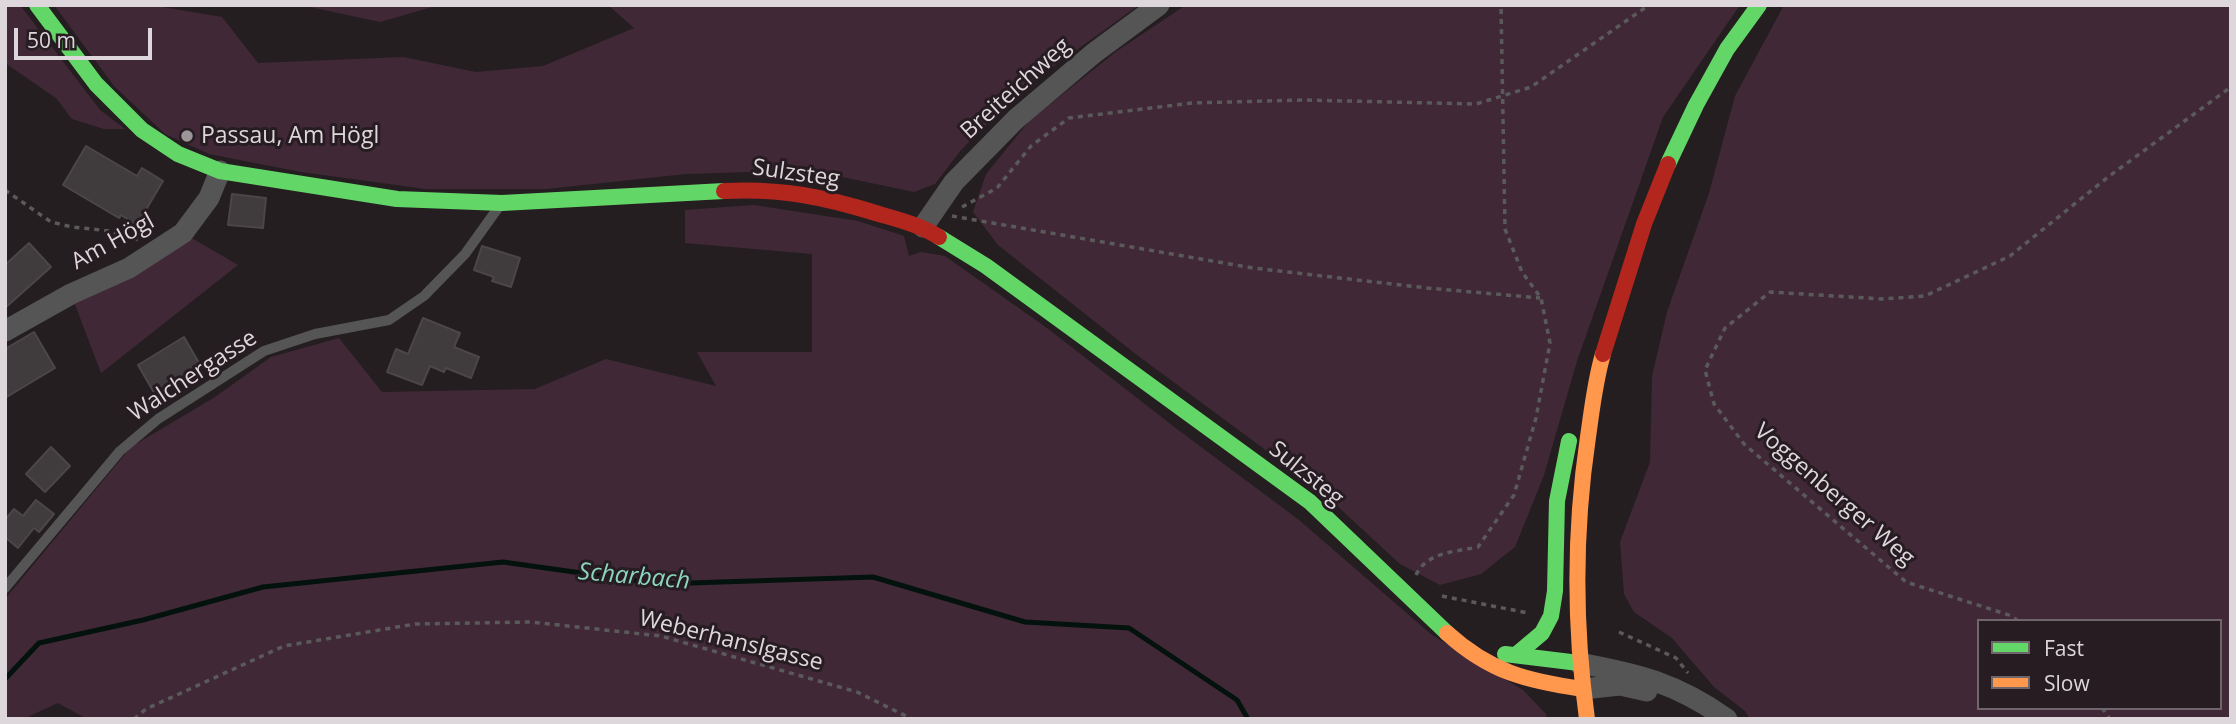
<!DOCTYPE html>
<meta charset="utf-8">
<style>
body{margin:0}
#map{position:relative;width:2236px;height:724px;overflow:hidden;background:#241e21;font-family:"Open Sans",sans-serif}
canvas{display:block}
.frame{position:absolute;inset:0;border:7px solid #ddd6da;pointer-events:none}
.legend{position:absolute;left:1977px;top:619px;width:245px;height:91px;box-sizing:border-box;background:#261c22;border:2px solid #6f666c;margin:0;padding:9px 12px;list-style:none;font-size:21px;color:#ddd6da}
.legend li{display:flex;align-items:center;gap:14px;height:35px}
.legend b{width:35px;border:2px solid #6f666c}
.scale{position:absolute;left:14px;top:28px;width:138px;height:32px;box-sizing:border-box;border:4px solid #ddd6da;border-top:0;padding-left:9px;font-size:21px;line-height:24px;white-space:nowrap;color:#ddd6da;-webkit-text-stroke:5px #261c22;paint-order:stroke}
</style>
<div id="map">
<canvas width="2236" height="724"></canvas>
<div class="frame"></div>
<ul class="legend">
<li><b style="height:9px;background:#63d668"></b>Fast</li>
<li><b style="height:9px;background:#ff974d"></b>Slow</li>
</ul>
<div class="scale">50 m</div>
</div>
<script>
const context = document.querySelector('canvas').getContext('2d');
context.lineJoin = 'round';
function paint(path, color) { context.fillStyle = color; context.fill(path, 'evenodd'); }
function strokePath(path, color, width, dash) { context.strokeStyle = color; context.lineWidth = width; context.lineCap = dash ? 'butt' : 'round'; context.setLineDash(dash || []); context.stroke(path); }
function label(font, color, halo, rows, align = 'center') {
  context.font = font + ' "Open Sans",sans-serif'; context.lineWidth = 6; context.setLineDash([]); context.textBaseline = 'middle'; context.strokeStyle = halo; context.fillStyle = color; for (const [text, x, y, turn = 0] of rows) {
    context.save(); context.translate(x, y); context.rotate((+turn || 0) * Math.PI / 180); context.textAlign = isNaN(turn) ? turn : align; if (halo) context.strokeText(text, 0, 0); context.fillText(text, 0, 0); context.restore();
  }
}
paint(new Path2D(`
 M5 5H20L100 110 125 129H104L72 119 56 98 5 63Z
 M54 5H150L222 17 258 63 403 57 476 72 543 66 634 28 608 5H1139L1021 90 961 150 935 184 914 192 809 170 686 174 546 189H426L301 172 209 154 165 134 114 86Z
 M301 5H439L380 22Z
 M1186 5H1740L1663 117 1577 361 1544 475 1515 547 1481 574 1440 585 1400 564 1321 491 1137 355 998 245 973 212 986 174 1030 120 1117 51Z
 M1784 5H2231V719H1750L1745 711 1714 687 1672 638 1634 612 1624 594 1620 542 1650 462 1652 376 1667 312 1709 193 1735 96ZM1979 621H2220V708H1979Z
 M754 205 858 221 904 236 909 256 921 252 945 256 1047 328 1177 429 1299 520 1432 635 1523 690 1546 714 1547 719H87L58 703 23 719H5V599L131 447 215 397 271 357 339 338 382 392 535 389 606 359 716 386 697 352H812V254L685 243V210Z
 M183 233 238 265 101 373 71 294Z`), '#412837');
strokePath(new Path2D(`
 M5 679 39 643 143 620 263 587 503 562 660 584 873 577 1025 622 1129 628 1237 700 1248 719`), '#03120d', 5);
const building = new Path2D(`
 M86 146 137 176 142 168 163 181 137 225 121 215 119 218 63 185Z
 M232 194 266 198 263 228 228 225Z
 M29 243 51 267 5 308V265Z
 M482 246 520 258 511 287 492 281 494 277 474 270Z
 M423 318 460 333 454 347 479 357 471 378 446 368 444 372 430 366 422 385 387 372 396 349 408 354Z
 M34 332 55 368 5 398V349Z
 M184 337 202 368 156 396 138 365Z
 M51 447 70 466 45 492 26 474Z
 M36 500 54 514 39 532 34 528 18 548 5 537V520L14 509 23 516Z`);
paint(building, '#403b3d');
strokePath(building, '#4b4649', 2);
strokePath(new Path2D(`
 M5 190 51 222 72 227 110 231 139 240
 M962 207 997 188 1031 146 1069 118 1192 103 1304 100 1476 104 1531 87 1649 5
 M952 216 1253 268 1427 288 1540 298
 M1416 575C1427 552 1454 552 1478 547L1514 495 1536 418 1550 343 1541 298 1522 272 1505 229 1501 5
 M1442 596 1528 613
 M2018 621 2012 616 1906 582 1744 444 1714 404 1705 370 1725 328 1770 292 1883 299 1925 296 2010 256 2108 177 2231 87
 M1619 632 1676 658 1688 673
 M2102 708 2110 719
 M134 719 146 709 284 646 415 624 531 622 661 636 857 692 912 719`), '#5b5a5b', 3.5, [5, 5]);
strokePath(new Path2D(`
 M5 588 120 451 158 419 264 351 315 334 389 320 424 296 465 254 498 208`), '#555', 10);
strokePath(new Path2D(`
 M923 227 954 182 1016 119 1094 53 1159 5
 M5 331 71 294 129 268 183 233 209 198 220 171
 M1579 663C1639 674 1676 683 1727 719
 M1583 689 1620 685 1647 691`), '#555', 21);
strokePath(new Path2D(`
 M37 5 96 84 142 130 178 154 220 171 397 199 502 203 724 191
 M1668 164 1696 105 1727 49 1759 5
 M939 237 986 266 1310 502 1447 633
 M1505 654 1579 663
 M1517 654 1542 633 1551 616 1555 591 1557 501 1569 441`), '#63d668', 16);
strokePath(new Path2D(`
 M1447 633C1490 672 1527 681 1583 689
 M1587 719C1574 625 1574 531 1588 437 1592 409 1595 381 1603 354`), '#ff974d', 16);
strokePath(new Path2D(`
 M724 191C781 188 825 197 879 214 900 220 920 225 939 237
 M1603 354 1644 224 1668 164`), '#b3261e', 16);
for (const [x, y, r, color] of [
 [187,136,7,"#9c9699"]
]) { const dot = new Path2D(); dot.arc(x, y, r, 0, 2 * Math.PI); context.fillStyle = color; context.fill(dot); strokePath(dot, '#261c22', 2.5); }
label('23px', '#ddd6da', '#261c22', [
 ["Breiteichweg",1016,89,-42],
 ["Sulzsteg",796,174,8],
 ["Am Högl",113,242,-29],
 ["Walchergasse",193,376,-33],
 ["Sulzsteg",1306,474,39],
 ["Voggenberger Weg",1834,495,41],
 ["Weberhanslgasse",731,641,14]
]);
label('23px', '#ddd6da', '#261c22', [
 ["Passau, Am Högl",201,136]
], 'left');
label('italic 24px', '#8cd6bf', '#261c22', [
 ["Scharbach",634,577,5]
]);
</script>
